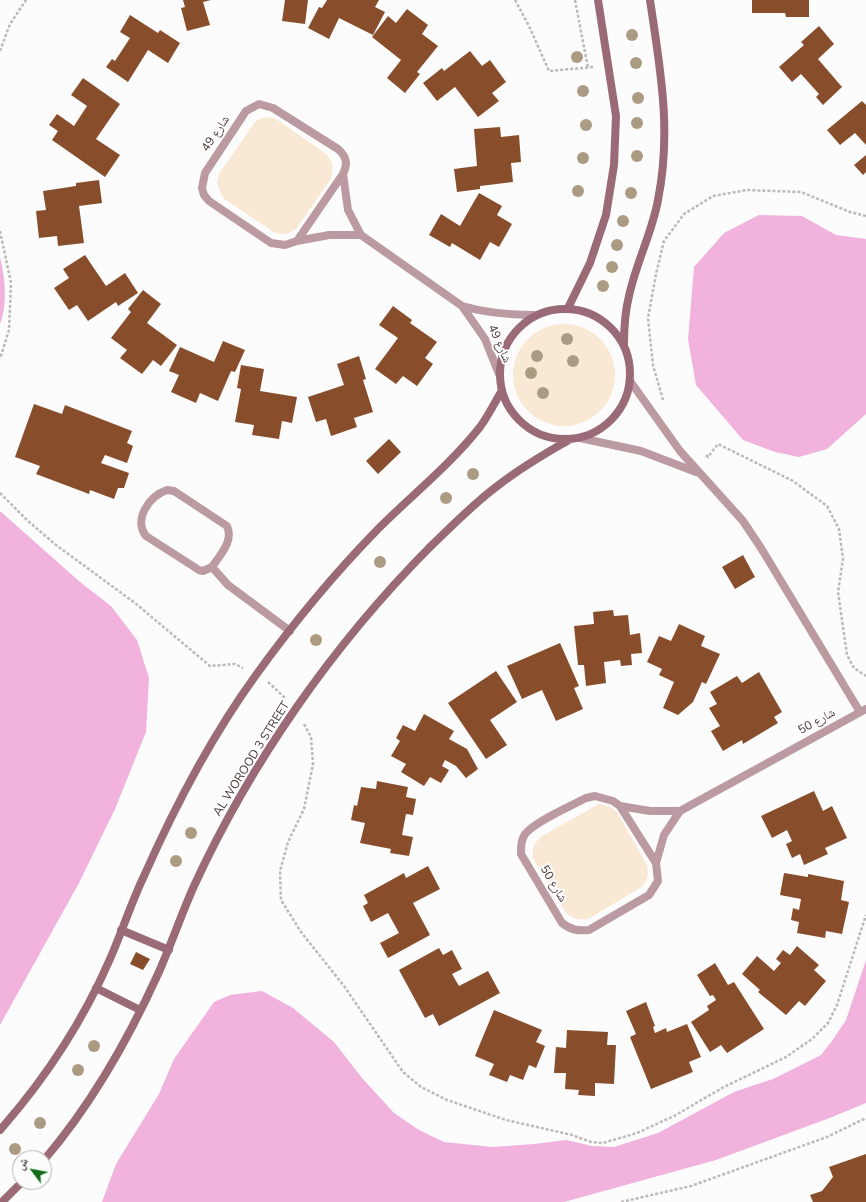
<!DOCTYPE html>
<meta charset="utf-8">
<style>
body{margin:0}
#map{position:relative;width:866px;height:1202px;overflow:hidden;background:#fcfcfc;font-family:"Nunito Sans","Noto Naskh Arabic",sans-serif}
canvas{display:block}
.north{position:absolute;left:12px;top:1150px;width:40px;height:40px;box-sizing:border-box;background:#fcfcfc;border:1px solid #b4aead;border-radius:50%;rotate:302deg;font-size:11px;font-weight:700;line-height:16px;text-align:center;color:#483837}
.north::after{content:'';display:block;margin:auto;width:14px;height:18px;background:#146e19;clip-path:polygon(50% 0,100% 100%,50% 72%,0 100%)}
</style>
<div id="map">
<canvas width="866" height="1202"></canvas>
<div class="north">ش</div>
</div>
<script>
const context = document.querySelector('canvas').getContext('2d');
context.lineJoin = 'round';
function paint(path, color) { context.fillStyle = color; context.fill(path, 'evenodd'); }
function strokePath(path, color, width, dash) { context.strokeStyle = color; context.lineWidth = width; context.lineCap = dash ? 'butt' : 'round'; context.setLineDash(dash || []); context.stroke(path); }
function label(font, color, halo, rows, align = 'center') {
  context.font = font + ' "Nunito Sans","Noto Naskh Arabic",sans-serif'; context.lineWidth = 4; context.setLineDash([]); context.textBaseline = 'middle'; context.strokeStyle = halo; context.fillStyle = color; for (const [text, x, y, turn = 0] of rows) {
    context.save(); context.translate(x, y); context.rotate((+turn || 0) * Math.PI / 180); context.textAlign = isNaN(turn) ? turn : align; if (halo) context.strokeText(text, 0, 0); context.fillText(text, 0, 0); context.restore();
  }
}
paint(new Path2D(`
 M271 117 279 121 326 154C333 162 334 168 331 179L296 229C287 235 282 236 272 231L223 198 217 183 219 174 255 122 262 118Z
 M513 375a51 51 0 1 1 102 0a51 51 0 1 1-102 0Z
 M599 804 609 806 617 812 647 865C649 876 648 881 640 888L588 919C579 920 573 919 566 913L533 858C532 848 534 843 542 836Z`), '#f9e8d3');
paint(new Path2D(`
 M759 215 802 216 836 235 866 239V414L827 449 799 457 775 452 743 440 696 385 688 339 694 267 724 233Z
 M0 257C5 278 8 304 0 324Z
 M0 511 80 582 111 606 137 640 149 678 146 732 115 809 79 883 0 1025Z
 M866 960V1103L827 1119 716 1160 564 1202H102L116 1164 159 1094 174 1059 214 1002 230 995 262 991 293 1008 334 1042 362 1078 394 1113 419 1130 444 1142 493 1147 534 1144 566 1140 592 1146 614 1147 658 1133 734 1092 773 1079 821 1055 832 1041 846 1020Z`), '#f1b2dd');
paint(new Path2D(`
 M183 0H211L203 2 210 25 187 31 181 8 185 7Z
 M285 0H308L305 24 282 21Z
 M327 0H379L375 7 385 12 373 35 339 18 329 39 308 28 319 7 322 8Z
 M752 0H809V17H786L785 13H752Z
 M407 9 428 25 422 34 438 46 417 72 420 74 405 93 387 78 401 60 372 37 388 16 396 23Z
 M130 15 158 33 160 30 180 43 168 63 148 50 128 82 106 67 112 59 115 61 130 38 120 32Z
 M819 26 834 44 818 59 842 87 823 105 816 97 819 94 801 74 792 82 779 67 804 45 801 42Z
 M470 51 482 66 490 60 506 82 492 93 499 101 478 117 455 87 437 101 423 83 442 68 444 71Z
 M83 78 120 104 96 139 120 155 105 177 52 140 58 131 49 125 57 114 74 126 87 106 71 95Z
 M862 101 866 105V145L855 133 840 145 827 130Z
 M500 127 501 137 519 135 521 162 511 163 513 182 480 186V189L457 192 454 169 477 166 474 129Z
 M866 155V172L863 175 854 165Z
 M99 180 102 203 79 206 84 243 58 246 57 236 39 238 36 211 46 210 43 191 76 186V183Z
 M479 193 502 206 497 215 512 224 499 247 490 242 480 260 452 243 450 247 429 235 441 214 460 226Z
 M85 255 106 286 125 273 138 293 118 306 116 302 88 321 77 305 69 310 54 288 69 278 63 269Z
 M143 290 161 304 147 323 177 345 161 366 153 360 142 374 120 358 127 350 111 338 131 312 128 309Z
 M393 306 412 320 410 323 437 342 425 358 433 364 417 386 403 376 396 384 375 369 398 338 379 325Z
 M223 341 245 350 235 372 231 371 218 401 200 393 196 403 171 392 179 375 169 371 180 347 214 362Z
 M359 356 366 379 363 380 373 412 354 418 357 427 331 436 326 419 316 422 308 397 344 385 337 364Z
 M241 365 264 369 260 391 297 397 292 423 282 421 279 439 252 435 254 425 235 422 241 389 237 388Z
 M34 404 62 414 65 405 132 431 127 443 133 446 127 463 105 455 101 463 129 473 124 488H118L114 499 90 490 89 494 36 474 40 466 15 457Z
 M389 439 401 452 378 474 366 461Z
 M743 555 755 577 735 589 722 567Z
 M613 610 614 616 628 615 630 635 640 633 642 653 631 654 632 665 621 666 620 660 604 662 606 683 586 686 584 665H578L574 626 594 624 593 612Z
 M679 624 705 636 701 646 720 654 706 684 702 682 693 702 678 715 663 708 674 682 659 675 662 669 647 662 659 636 671 641Z
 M560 643 579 686 574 688 583 709 556 721 542 690 522 699 507 666Z
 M496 671 517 702 490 720 507 745 486 759 448 703Z
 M759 672 782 712 774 717 778 723 743 744 742 740 723 751 711 731 720 726 709 708 717 704 710 692 737 676 742 683Z
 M424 714 454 731 449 739 467 749 478 769 466 778 456 766 445 760 442 766 449 770 441 783 430 777 424 786 401 772 406 764 391 756 400 741 396 738 403 725 415 731Z
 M377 781 408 787 406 797 416 799 413 815 406 814 402 835 413 837 409 856 390 853 391 849 360 843 365 823 351 820 354 805 357 806 361 787 376 789Z
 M814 791 823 811 832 806 847 838 825 848 828 854 804 865 800 854 792 858 786 844 792 841 787 830 772 838 761 816Z
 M428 866 440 889 413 903 430 935 388 958 380 943 399 933 388 913 371 922 363 906 368 903 364 895 404 873 406 878Z
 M784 873 808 877V874L844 881 841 900 849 902 842 934 826 931 825 938 797 933 799 922 791 920 793 908 799 910 801 899 780 895Z
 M797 946 819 965 814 970 826 981 805 1006 799 1001 786 1015 758 992 760 990 742 974 757 956 774 971 781 963 776 959 783 950 790 955Z
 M439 948 443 955 452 950 462 969 452 974 459 986 488 971 500 993 439 1026 433 1014 425 1018 399 970Z
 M136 952 150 959 143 970 130 964Z
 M715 963 728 985 734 982 764 1029 727 1053 721 1045 710 1052 691 1022 709 1010 707 1006 716 1000 713 995 710 996 697 975Z
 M646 1002 655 1026 653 1027 655 1033 666 1028 667 1032 687 1024 701 1057 689 1062 693 1072 651 1089 630 1037 636 1034 626 1011Z
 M494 1010 542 1030 536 1042 545 1046 536 1068 529 1065 523 1080 510 1075 507 1082 489 1075 494 1064 475 1056Z
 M567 1030 608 1032 607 1045H616L614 1084 595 1083V1096L578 1095 579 1090 565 1089 566 1073H554L556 1047 566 1048Z
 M866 1154V1202H813L810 1195 822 1191 833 1177 829 1167Z`), '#884e2c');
strokePath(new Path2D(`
 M515 0 529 26 549 71 594 67
 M575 0 588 68
 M0 51 10 24 26 0
 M0 231 11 283 9 330 0 359
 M663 400 653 365 648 318 656 274 664 241 684 214 713 196 747 190 801 192 850 212 866 216
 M706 455 708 457 718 444 793 481 827 506 839 529 843 559 838 592 847 655 854 668 866 676
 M0 493 28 521 56 545 135 603 210 666 235 664 243 668
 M268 682 285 698
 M304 724 311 737 313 764 304 809 288 842 280 871 281 900 301 932 344 986 403 1072 421 1087 447 1100 506 1120 572 1135 591 1142 603 1143 637 1133 674 1116 724 1087 786 1057 812 1039 828 1023 837 1005 866 915
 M621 1202 691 1186 827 1137 866 1118`), '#beb8b8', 2.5, [3, 2]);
strokePath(new Path2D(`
 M167 490 174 491 227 526C234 541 220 555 212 567L203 571 199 570 146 536C133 520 149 496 167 490Z
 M212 567 228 585 290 631`), '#bb9aa1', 8);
strokePath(new Path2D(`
 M259 104 273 108 338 149C347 157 348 164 343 174L297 241 285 245 271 243 209 201 204 195 202 188 205 173 246 111Z
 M343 174 348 210 361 235 462 306 485 339 499 374
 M297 241 329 235H361
 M462 306C486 313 510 315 535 315
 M630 381 680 451 743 521 761 548 860 712
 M580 438 641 451 696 472
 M595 796 613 801 620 806 656 863 658 881 649 895 589 930C578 931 571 930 562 923L521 854C521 846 521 839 526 833 536 821 571 806 586 798Z
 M620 806 650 811H680
 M656 863 664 835 680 811 866 709`), '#bb9aa1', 8);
strokePath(new Path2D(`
 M568 308 590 263 606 215 614 165 616 116 598 0
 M500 374a65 65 0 1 1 130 0a65 65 0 1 1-130 0Z
 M624 344C624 328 625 312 629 296 636 263 652 233 658 200 672 130 660 68 650 0
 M121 930 169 950
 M96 988 140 1010
 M0 1130C45 1079 83 1021 110 959 122 932 131 903 144 876 175 806 211 737 256 675 292 625 335 573 378 529 412 495 450 465 480 427 488 416 494 404 501 392
 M44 1160C91 1105 128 1040 158 974 171 945 181 915 194 886 251 762 333 645 429 548 451 527 472 505 496 487 519 469 544 454 569 440
 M2 1202 22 1182`), '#9a6a76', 8);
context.fillStyle = '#ac9b83';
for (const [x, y] of [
 [632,35],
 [577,57],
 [636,63],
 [583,91],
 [638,98],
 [637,123],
 [586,125],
 [637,156],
 [583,158],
 [578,191],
 [631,193],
 [623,221],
 [617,245],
 [612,267],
 [603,286],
 [567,339],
 [537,356],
 [573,361],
 [531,373],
 [543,393],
 [473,474],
 [446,498],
 [380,562],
 [316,640],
 [191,833],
 [176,861],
 [94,1046],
 [78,1070],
 [40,1123],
 [15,1149]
]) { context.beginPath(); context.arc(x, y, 6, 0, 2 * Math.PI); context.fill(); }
label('12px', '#483837', '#fcfcfc', [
 ["شارع 49",216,134,-56],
 ["شارع 49",499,344,66],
 ["شارع 50",817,722,-29],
 ["AL WOROOD 3 STREET",252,759,-58],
 ["شارع 50",553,884,59]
]);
</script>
